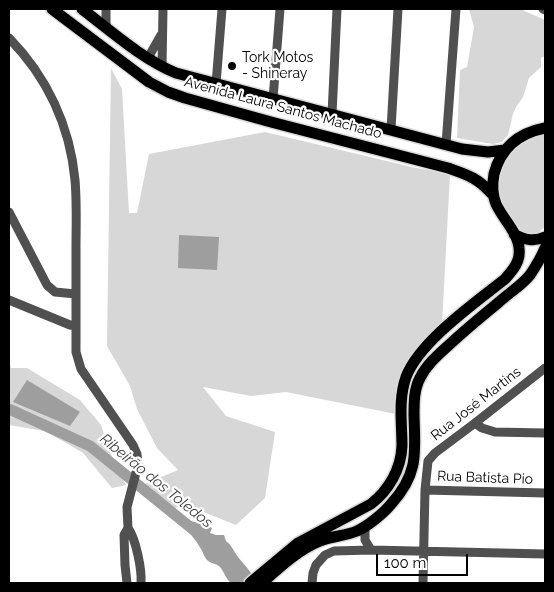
<!DOCTYPE html>
<meta charset="utf-8">
<style>
body{margin:0}
#map{position:relative;width:554px;height:592px;overflow:hidden;background:#fff;font-family:Raleway,sans-serif}
canvas{display:block}
.frame{position:absolute;inset:0;border:10px solid #000;pointer-events:none}
.scale{position:absolute;left:376px;top:554px;width:92px;height:22px;box-sizing:border-box;border:2px solid #000;border-top:0;padding-left:6px;font-size:15px;line-height:18px;white-space:nowrap;color:#000;-webkit-text-stroke:4px #fff;paint-order:stroke}
</style>
<div id="map">
<canvas width="554" height="592"></canvas>
<div class="frame"></div>
<div class="scale">100 m</div>
</div>
<script>
const context = document.querySelector('canvas').getContext('2d');
context.lineJoin = 'round';
function paint(path, color) { context.fillStyle = color; context.fill(path, 'evenodd'); }
function strokePath(path, color, width, dash) { context.strokeStyle = color; context.lineWidth = width; context.lineCap = dash ? 'butt' : 'round'; context.setLineDash(dash || []); context.stroke(path); }
function label(font, color, halo, rows, align = 'center') {
  context.font = font + ' Raleway,sans-serif'; context.lineWidth = 4.5; context.setLineDash([]); context.textBaseline = 'middle'; context.strokeStyle = halo; context.fillStyle = color; for (const [text, x, y, turn = 0] of rows) {
    context.save(); context.translate(x, y); context.rotate((+turn || 0) * Math.PI / 180); context.textAlign = isNaN(turn) ? turn : align; if (halo) context.strokeText(text, 0, 0); context.fillText(text, 0, 0); context.restore();
  }
}
paint(new Path2D(`
 M469 9H520L545 20V56L541 58V67L529 78 523 97 516 107 513 114 508 135 502 142 493 144 457 138 460 70 467 67 474 27Z
 M111 68 122 89 129 213H137L149 154 265 132 416 168 450 174 442 325 404 366 396 414 286 392 251 396 203 387 226 416 275 432 265 498 236 525 181 503 172 512 140 486 178 470 157 448 137 409 130 386 107 346Z
 M545 134V227C541 230 538 234 532 234 525 234 521 230 516 225 514 222 510 220 508 217 491 190 501 151 530 138 535 136 541 135 545 134Z
 M9 360 11 368H27L80 400 101 425 108 448 126 485 112 488 83 453 68 444 44 431 9 425Z`), '#d7d7d7');
paint(new Path2D(`
 M179 235 219 237 217 270 178 268Z
 M27 380 80 412 70 426 13 402Z
 M186 520 203 524 212 528 210 533 216 535H224L226 541C232 545 234 552 238 557 245 566 253 573 257 583H231C225 578 225 573 220 567 216 563 211 564 207 560 204 557 203 552 201 549 196 540 189 532 182 524Z`), '#9e9e9e');
strokePath(new Path2D(`
 M9 409 90 446 195 531`), '#9e9e9e', 11);
const major = new Path2D(`
 M52 9 149 82 168 92 185 98 271 122 448 168C468 175 478 178 492 194
 M82 9C111 31 142 59 176 73L462 149 488 152 505 150
 M514 234C525 240 534 242 545 237
 M250 583 298 543 371 504C389 490 401 469 402 446 402 423 398 400 406 377 420 341 475 303 505 279 513 270 521 261 519 248 518 233 503 219 496 204 492 194 492 185 494 174 501 147 519 133 545 128
 M262 583C280 567 298 550 320 541 332 536 345 536 357 531 368 526 384 513 392 503 419 473 415 452 414 415 414 403 414 389 420 378 427 364 439 354 450 344 466 329 482 316 499 302 509 293 522 285 530 275 536 266 541 258 545 248`);
strokePath(major, '#dbdbdb', 14);
strokePath(new Path2D(`
 M543 9 545 10
 M106 27V9
 M9 38C47 77 70 126 75 180 77 203 76 226 76 249 76 283 76 318 76 352L81 369 133 445 137 454 138 465 127 507 128 528 124 535 125 565 127 583
 M148 58 161 35
 M162 67 163 9
 M216 84 222 9
 M273 99 280 9
 M332 114 337 9
 M391 129 398 9
 M446 144 456 9
 M9 212 47 285 55 292 76 294
 M9 300 70 325 76 326
 M475 423 482 428 495 432 545 433
 M425 490 545 493
 M365 527V540L371 550
 M128 528C136 539 142 570 141 583
 M312 583 313 573 316 565 325 555 334 551 371 550 545 554
 M423 583 425 490 428 461 435 453 475 423 545 368`), '#505050', 9);
strokePath(major, '#000', 11);
for (const [x, y, r, color] of [
 [232,66,5,"#000"]
]) { const dot = new Path2D(); dot.arc(x, y, r, 0, 2 * Math.PI); context.fillStyle = color; context.fill(dot); strokePath(dot, '#fff', 2); }
label('14px', '#000', '#fff', [
 ["Tork Motos",242,58],
 ["- Shineray",242,74]
], 'left');
label('14px', '#000', '#fff', [
 ["Avenida Laura Santos Machado",283,108,15],
 ["Rua José Martins",476,404,-38],
 ["Rua Batista Pio",485,478,2]
]);
label('italic 15px', '#3f3f3f', '#fff', [
 ["Ribeirão dos Toledos",156,481,39]
]);
</script>
